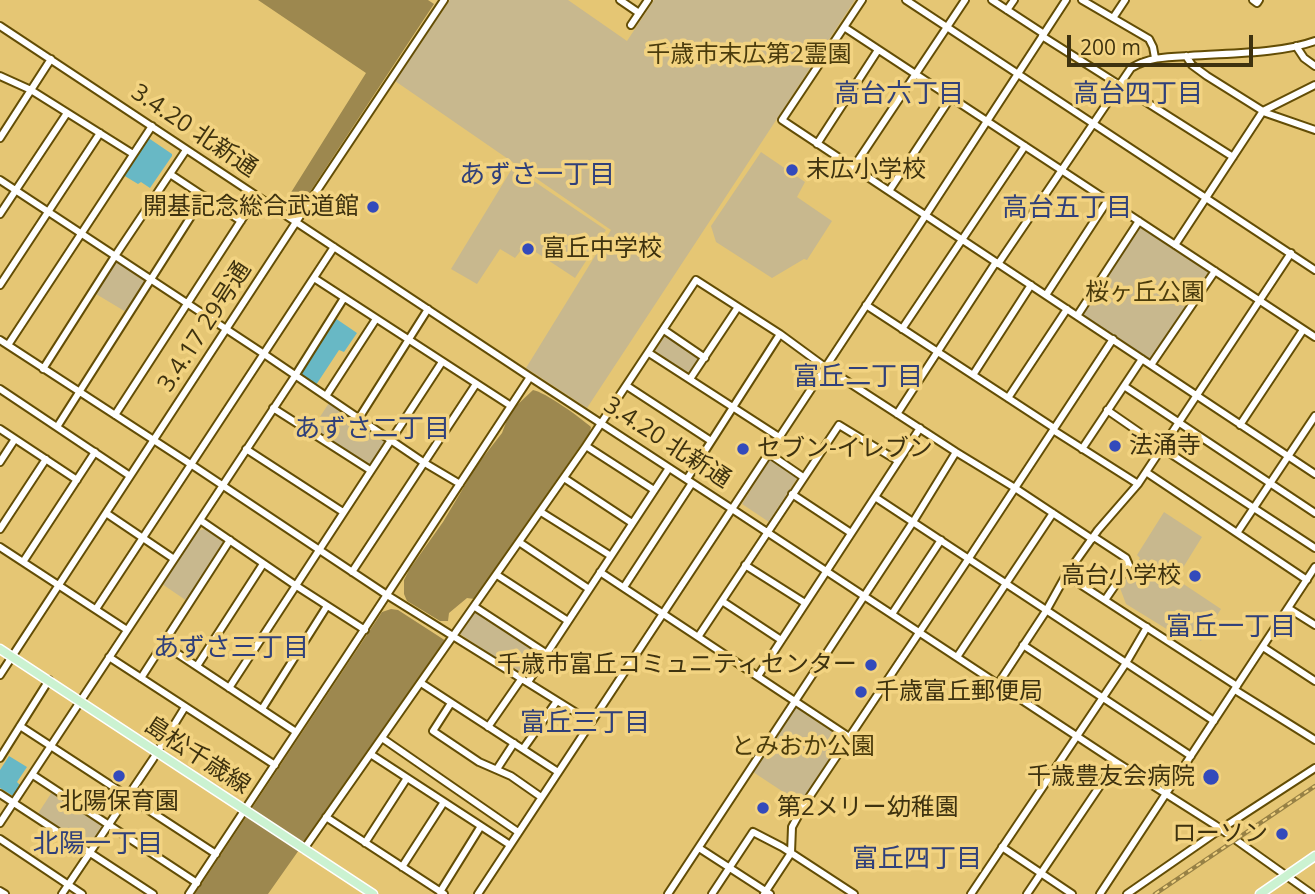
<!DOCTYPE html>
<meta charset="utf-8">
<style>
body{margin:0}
#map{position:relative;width:1315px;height:894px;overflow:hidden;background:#e5c674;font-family:"Open Sans",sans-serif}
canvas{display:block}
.scale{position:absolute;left:1067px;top:35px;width:186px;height:32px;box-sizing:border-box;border:4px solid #3e320f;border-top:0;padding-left:9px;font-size:21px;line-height:24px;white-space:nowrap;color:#3e320f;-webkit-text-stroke:5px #f2d381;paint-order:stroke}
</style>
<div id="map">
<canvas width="1315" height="894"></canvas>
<div class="scale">200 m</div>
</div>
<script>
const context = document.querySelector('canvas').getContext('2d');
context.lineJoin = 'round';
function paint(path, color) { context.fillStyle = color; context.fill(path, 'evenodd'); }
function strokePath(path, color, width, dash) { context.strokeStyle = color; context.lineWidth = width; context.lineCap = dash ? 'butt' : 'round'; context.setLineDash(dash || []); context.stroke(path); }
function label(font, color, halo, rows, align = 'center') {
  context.font = font + ' "Open Sans","Noto Sans JP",sans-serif'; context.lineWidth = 7; context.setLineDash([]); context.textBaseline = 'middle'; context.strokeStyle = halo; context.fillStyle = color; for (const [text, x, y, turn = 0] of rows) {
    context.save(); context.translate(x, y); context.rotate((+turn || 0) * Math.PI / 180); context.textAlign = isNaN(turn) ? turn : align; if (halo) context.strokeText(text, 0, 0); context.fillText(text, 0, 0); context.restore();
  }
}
paint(new Path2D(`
 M450 0H568L627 41 654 0H855L587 408 526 368 611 230 395 81Z
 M761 152 805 182 797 197 832 221 807 260 804 259 772 278 716 242 711 226Z
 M513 167 606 230 575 278 525 245 515 258 500 249 477 284 451 269Z
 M1140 226 1209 271 1150 361 1081 314Z
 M117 261 146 281 126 312 96 294Z
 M666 334 702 358 690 374 655 351Z
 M329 403 386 440V443L371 464 366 465 312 429Z
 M770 459 798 477 769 522 742 504Z
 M1164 512 1202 537 1176 579 1221 609 1201 641 1182 630 1178 636 1126 604 1120 588 1140 558 1137 555Z
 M205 529 224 542 187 601 162 584 197 531Z
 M476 611 542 655 526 678 460 634Z
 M795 707 843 739 800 803 753 772Z
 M52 792 102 825V829L89 848 86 849 37 815Z`), '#c8b88e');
paint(new Path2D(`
 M258 0H428L434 4 298 210 285 202 366 73Z
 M533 390C545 392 581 418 591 427L590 432 474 599 467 598 449 613 448 621H440L407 601 404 594V580L409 570 443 522 477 465 502 433 508 417 516 406Z
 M391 609 398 610 446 641 268 894H195L382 612Z`), '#9d884f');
paint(new Path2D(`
 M147 137 172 154V156L150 188 141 182 138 184 123 175Z
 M335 318 357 333 344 352 339 350 316 385 299 373Z
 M9 756 27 767 17 782 20 785 13 796 0 788V770Z`), '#68b8c5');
const minor = new Path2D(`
 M620 0 639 13
 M862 0 782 120 1315 474
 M906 0 1315 270
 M992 0 1044 34
 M1082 0 1149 39 1153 47 1155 58
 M1253 0 1257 3 1259 0
 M1007 10 1014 0
 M1113 18 1125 0
 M631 25 648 0
 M0 26 530 377 732 509 1116 762 1215 825 1312 894
 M844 27 1315 337
 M1042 36 1233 157
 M1296 46 1304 58 1315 66
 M1186 56 1192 65 1207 76 1266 113 1315 130
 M0 76 31 90 133 154
 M0 138 51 59
 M817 144 878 50
 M853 168 965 0
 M170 174 241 221
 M0 180 264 354 423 462 460 484
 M889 191 951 97
 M0 214 67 113
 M1175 245 1263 111 1315 85
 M998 264 1131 68C1149 57 1168 57 1189 56 1228 53 1279 54 1315 41
 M314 278 511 406
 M0 285 100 133
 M1046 295 1108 200
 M866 305 1054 428
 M1077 316 1139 221
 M902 329 1025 146
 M664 330 705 358
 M0 340 192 465 387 595 591 722
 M8 345 152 126
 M649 353 779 437
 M1151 365 1215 271
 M43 369 115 256 186 150
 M973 375 1031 285
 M690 379 738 307
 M627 386 711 441
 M1124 386 1315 513
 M0 389 130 476
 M326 396 376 319
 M1008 398 1067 309
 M273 408 370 470
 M1107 410 1162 448 1315 548
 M897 414 996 262
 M115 415 257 196
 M359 418 428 309
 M1240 425 1303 330
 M57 427 204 196
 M0 429 77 480
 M1053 430 1138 484
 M586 446 654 490
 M246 449 343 512
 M1082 449 1142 359
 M768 453 803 477
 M0 462 15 439
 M1146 472 1307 580
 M564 478 632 523
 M687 479 780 334
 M792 494 851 533
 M875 497 1214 721
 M541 512 611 556
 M106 513 174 559
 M200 520 295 585 365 630
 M0 529 46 459
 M1237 533 1315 416
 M1094 537 1126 558 1129 565 1105 600
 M519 542 589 589
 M0 547 127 630
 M23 562 95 452
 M745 565 805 603
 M352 572 476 384
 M600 572 849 737
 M497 575 568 621
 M1066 575 1237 686
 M624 587 692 483
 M722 601 781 640
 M475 607 547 654
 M1288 608 1315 625
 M96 609 334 247
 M892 614 941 540
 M698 637 839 425 898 461
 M163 644 296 732
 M1023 645 1191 756
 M1263 647 1315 681
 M109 657 275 765
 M957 657 1053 513
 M197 666 263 564
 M0 675 302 213 444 0
 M758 676 920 428
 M141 678 230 540
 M528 682 669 468
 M421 683 558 772
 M998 684 1046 611 1066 575 1098 530 1138 484 1291 253
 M229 688 442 362
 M1235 690 1315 740
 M451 703 433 731 479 762 511 776 541 797
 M262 709 327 606
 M20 726 216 854
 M488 727 522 678
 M382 738 518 832
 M523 749 557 701
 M372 755 510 845
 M0 758 49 680
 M497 769 514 743
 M33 775 197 883
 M0 794 153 894
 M326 817 444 894
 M0 823 295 376 344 298
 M0 839 82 894
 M365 843 407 778
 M1002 847 1072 894
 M699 848 770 894
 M304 849 586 446 696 280 780 334 825 367 956 452 1015 488 1092 539
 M402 867 444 802
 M0 891 5 894
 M440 892 481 826
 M62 894 153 759 185 707
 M189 894C304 722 416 550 530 377
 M478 894 918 227 1066 0
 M668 894 913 522 956 452
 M712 894 753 832 782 847 854 894
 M764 894 791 853 792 827 804 805 969 558 1113 339
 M971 894 1126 663 1147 627
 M1027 894 1116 762
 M1100 894 1315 567
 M1127 894 1215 833 1315 768`);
const major = new Path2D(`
 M0 649 373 894
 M1260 894 1315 856`);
strokePath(minor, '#634d05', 10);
strokePath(major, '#fff', 11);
strokePath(minor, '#fff', 6);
strokePath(major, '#cbf2d1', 8);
const rail = new Path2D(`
 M1155 894 1315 786`);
strokePath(rail, '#978145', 4.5);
strokePath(rail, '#f2d381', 2, [5]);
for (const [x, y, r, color] of [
 [792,170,7,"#334abb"],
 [373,207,7,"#334abb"],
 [528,249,7,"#334abb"],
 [1115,446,7,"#334abb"],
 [743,449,7,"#334abb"],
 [1195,576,7,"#334abb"],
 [871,665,7,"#334abb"],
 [861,692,7,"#334abb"],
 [119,776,7,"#334abb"],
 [1211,777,9,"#334abb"],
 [763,808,7,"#334abb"],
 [1282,834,7,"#334abb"]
]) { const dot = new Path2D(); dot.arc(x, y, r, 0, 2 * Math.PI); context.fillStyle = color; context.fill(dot); strokePath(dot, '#f2d381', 2.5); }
label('24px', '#4b3c0c', '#f2d381', [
 ["千歳市末広第2霊園",749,55],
 ["桜ヶ丘公園",1145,293],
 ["とみおか公園",803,747]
]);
label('24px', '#3e320f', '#f2d381', [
 ["3.4.20 北新通",194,131,34],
 ["3.4.17 29号通",205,327,-57],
 ["3.4.20 北新通",667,443,33],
 ["島松千歳線",197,756,33]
]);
label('24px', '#3e320f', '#f2d381', [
 ["末広小学校",806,170],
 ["開基記念総合武道館",359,207,"right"],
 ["富丘中学校",542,249],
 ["法涌寺",1129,446],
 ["セブン-イレブン",757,449],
 ["高台小学校",1181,576,"right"],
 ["千歳市富丘コミュニティセンター",857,665,"right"],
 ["千歳富丘郵便局",875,692],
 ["千歳豊友会病院",1195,777,"right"],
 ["北陽保育園",119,802,"center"],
 ["第2メリー幼稚園",777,808],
 ["ローソン",1268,834,"right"]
], 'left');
label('26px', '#30407a', '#f2d381', [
 ["高台六丁目",899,95],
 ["高台四丁目",1138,95],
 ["あずさ一丁目",537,176],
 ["高台五丁目",1067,209],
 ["富丘二丁目",858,378],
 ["あずさ二丁目",372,430],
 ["富丘一丁目",1231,628],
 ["あずさ三丁目",231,649],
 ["富丘三丁目",585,724],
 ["北陽一丁目",98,845],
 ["富丘四丁目",917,860]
]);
</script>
